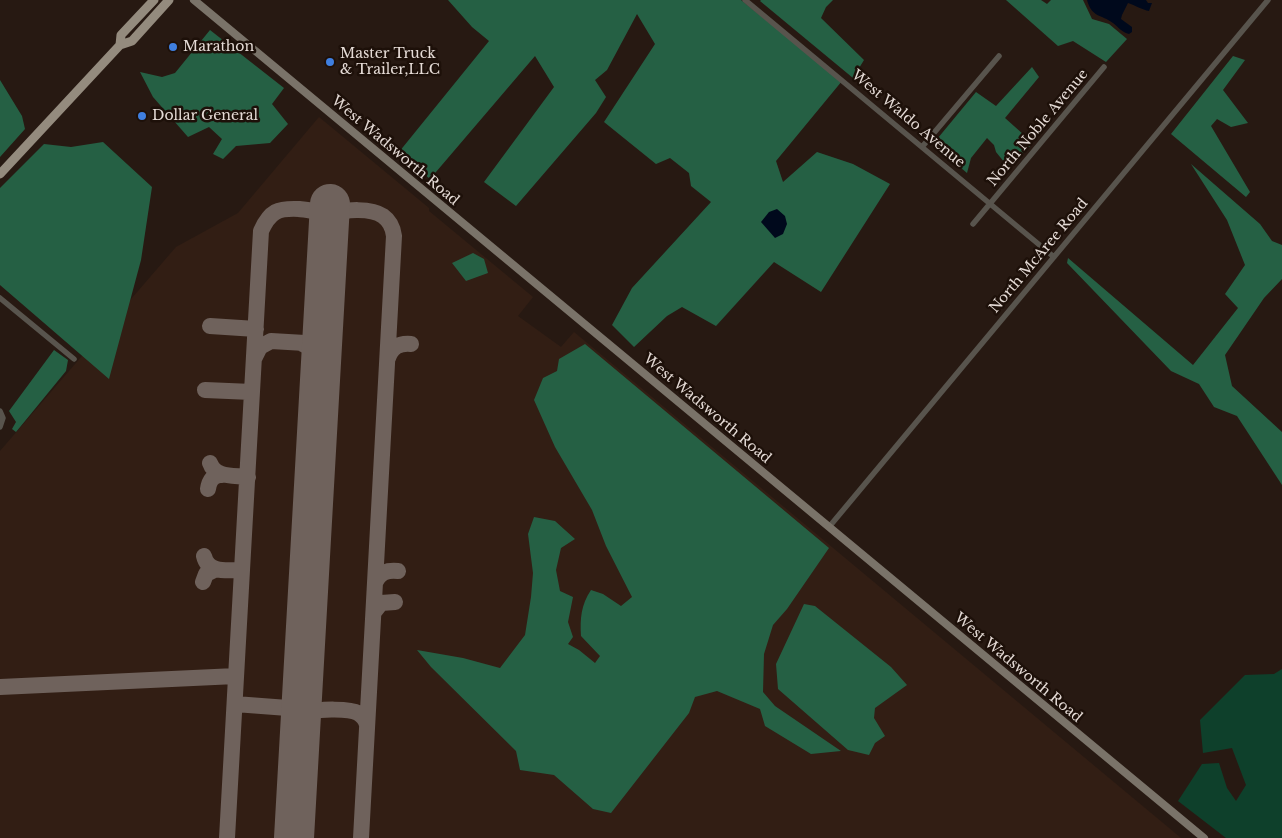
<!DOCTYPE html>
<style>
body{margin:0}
canvas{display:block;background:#271912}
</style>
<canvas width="1282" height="838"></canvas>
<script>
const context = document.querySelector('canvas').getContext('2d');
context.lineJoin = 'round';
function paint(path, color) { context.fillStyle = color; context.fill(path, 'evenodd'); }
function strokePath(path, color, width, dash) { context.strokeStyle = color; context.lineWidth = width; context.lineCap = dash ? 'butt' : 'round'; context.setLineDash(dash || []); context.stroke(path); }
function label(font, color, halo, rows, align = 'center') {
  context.font = font + ' "Libre Baskerville",serif'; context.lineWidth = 5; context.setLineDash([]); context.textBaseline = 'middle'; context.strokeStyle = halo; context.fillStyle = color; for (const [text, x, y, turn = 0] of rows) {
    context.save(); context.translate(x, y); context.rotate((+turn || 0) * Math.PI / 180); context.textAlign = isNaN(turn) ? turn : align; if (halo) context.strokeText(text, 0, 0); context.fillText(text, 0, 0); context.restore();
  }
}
paint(new Path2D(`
 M319 117 429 208V211L533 297 518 316 561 347 574 332 1181 838H0V451L176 247 238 213Z`), '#321e14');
paint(new Path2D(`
 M1282 669V838H1226L1178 801 1202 764 1219 763 1227 788 1236 801 1246 785 1232 748 1203 753 1200 720 1245 675 1274 674Z`), '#0e402b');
paint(new Path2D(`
 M448 0H741L842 81 776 161 783 182 817 152 853 164 890 184 821 292 774 262 716 326 682 307 667 316 634 347 612 325 632 288 711 202 691 186 689 173 670 158 656 164 604 122 655 44 637 14 607 70 595 80 606 97 596 113 516 206 484 182 554 87 535 56 430 179 399 152 489 41 472 27Z
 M761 0H833L826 7 821 18 864 60 853 78 760 1Z
 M1006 0H1041L1047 4 1051 0H1083L1092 19 1109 24 1127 39 1106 62 1073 41 1058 46Z
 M210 30 284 88 272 104 288 124 270 143 236 146 223 159 213 154 222 139 209 127 188 137 153 97 140 72 162 77 175 73Z
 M1233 56 1245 60 1223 90 1248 123 1231 127 1217 119 1211 126 1250 192 1246 197 1171 134Z
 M1032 67 1039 77 1005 118 1033 143 1009 168 996 152 994 145 987 138 971 158 967 173 933 144 976 92 996 106Z
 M0 80 22 116 25 129 0 157Z
 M103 142 152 187 141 260 109 379 0 285V188L44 144 71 147Z
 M1191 164 1260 224 1272 241 1282 245V279L1264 298 1225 355 1232 386 1282 432V485L1237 416 1214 407 1199 384 1171 371 1067 263 1068 258 1193 365 1238 308 1225 294 1245 265 1227 220Z
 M473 253 484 259 488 273 466 281 452 263Z
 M585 344 829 548 787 609 773 625 764 654 763 692 775 706 841 751 811 754 765 726 760 709 717 691 695 697 689 713 611 813 593 809 554 775 520 770 516 751 431 667 417 650 463 658 500 668 525 635 531 597 533 573 528 534 534 517 555 521 575 539 561 548 556 570 560 591 573 597 568 622 573 637 568 644 579 650 595 663 600 656 581 636C580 618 581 605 591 590L603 594 621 606 632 597 606 546 592 510 555 447 534 400 543 378 557 371 559 359Z
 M54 350 68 360 66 371 16 432 12 429 16 422 9 411Z
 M804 604 815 606 891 667 907 685 875 708 874 718 885 736 875 743 869 755 848 750 778 689 776 664Z`), '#256044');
paint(new Path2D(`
 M1087 0H1146L1148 3H1152L1149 11C1142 10 1135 5 1128 3L1122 15 1121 19 1132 27V32L1129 34C1122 32 1119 28 1113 23 1101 14 1092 18 1087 0Z
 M777 209 785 216 787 224 783 234 775 238 761 222 769 212Z`), '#00091c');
strokePath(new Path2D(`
 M328 231C329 226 330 220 334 217 343 207 373 209 383 216 390 221 393 227 394 236L361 838
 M210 326 256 329
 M301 343 311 348 321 360
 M388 358C392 347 399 343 411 344
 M254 359 260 347 271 341 322 344
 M205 390 252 392
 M210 463C215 478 234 475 248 477
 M208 489C209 481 213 474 222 475
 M204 556C208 574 228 570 242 570
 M203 582 206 574 214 570
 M375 583C380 572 387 570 398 571
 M374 612 381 603 395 602
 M0 687 236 676
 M302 689C305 699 307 707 319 710
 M235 704 301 709
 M300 729C302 723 305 716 311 713 318 708 351 709 358 713 363 716 366 720 367 725
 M227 838 261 231C270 211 278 208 299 209 305 210 312 209 318 214 324 218 325 225 328 231`), '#6f625c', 16);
strokePath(new Path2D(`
 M294 838 330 204`), '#6f625c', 40);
strokePath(new Path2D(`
 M745 0 1054 257
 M922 147 999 56
 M973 224 1104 67
 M0 298 74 359
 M0 411 3 418 0 427
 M829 527 1268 0`), '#58544d', 5.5);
strokePath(new Path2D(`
 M194 0 1204 838`), '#7a7369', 8);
strokePath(new Path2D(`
 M120 45 121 35 154 0
 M0 174 120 45 132 41 169 0`), '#948b7e', 9);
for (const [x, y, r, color] of [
 [173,47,5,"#3f7fe0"],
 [330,62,5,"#3f7fe0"],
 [142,116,5,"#3f7fe0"]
]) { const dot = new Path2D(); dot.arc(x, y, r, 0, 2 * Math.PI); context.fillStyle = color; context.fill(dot); strokePath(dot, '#1d1009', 2); }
label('14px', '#e5dbd6', '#1d1009', [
 ["Marathon",183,47],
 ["Master Truck",340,54],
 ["& Trailer,LLC",340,70],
 ["Dollar General",152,116]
], 'left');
label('14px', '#e5dbd6', '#1d1009', [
 ["West Waldo Avenue",908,119,40],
 ["North Noble Avenue",1038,128,-50],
 ["West Wadsworth Road",395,151,40],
 ["North McAree Road",1039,256,-50],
 ["West Wadsworth Road",707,409,40],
 ["West Wadsworth Road",1018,668,40]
]);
</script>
